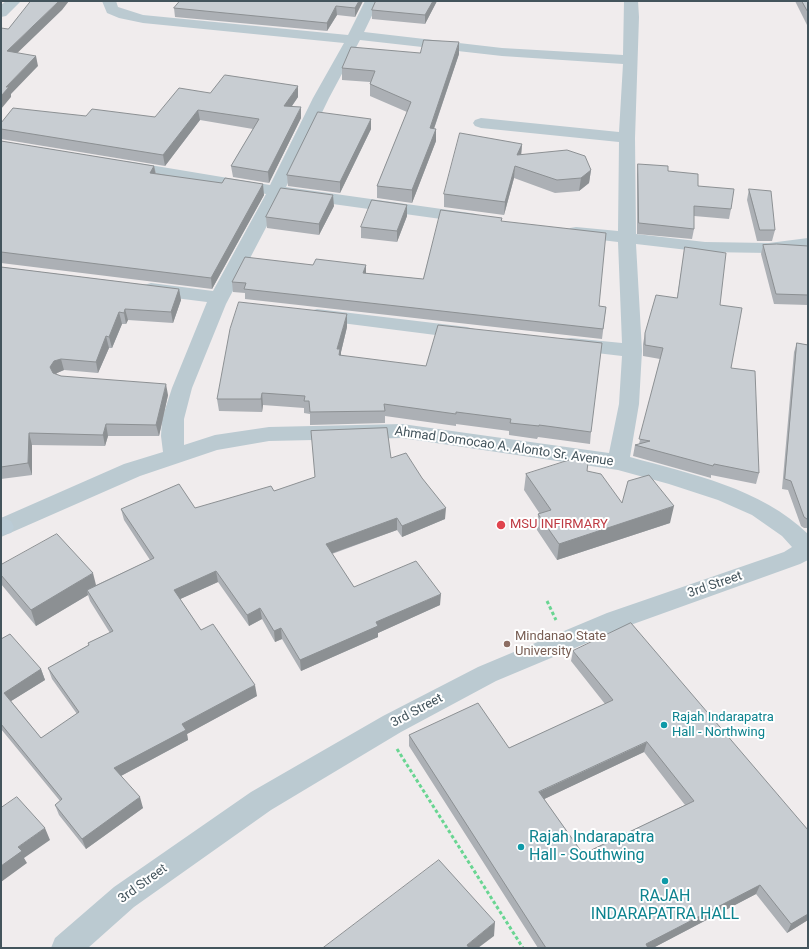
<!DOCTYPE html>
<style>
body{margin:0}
#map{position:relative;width:809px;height:949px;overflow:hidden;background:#f0eced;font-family:Roboto,sans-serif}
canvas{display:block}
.frame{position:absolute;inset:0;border:2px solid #43545c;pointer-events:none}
</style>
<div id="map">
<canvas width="809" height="949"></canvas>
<div class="frame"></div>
</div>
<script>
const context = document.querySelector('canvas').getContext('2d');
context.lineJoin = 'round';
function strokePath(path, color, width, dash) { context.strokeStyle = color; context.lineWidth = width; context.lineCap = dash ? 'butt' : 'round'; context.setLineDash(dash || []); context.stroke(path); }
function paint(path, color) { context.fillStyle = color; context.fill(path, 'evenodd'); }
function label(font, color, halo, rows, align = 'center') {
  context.font = font + ' Roboto,sans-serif'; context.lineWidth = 4; context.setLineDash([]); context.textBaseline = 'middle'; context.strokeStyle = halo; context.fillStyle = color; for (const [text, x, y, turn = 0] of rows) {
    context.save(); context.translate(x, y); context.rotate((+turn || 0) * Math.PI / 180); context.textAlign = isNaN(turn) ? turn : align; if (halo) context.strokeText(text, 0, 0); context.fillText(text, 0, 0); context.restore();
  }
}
strokePath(new Path2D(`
 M547 601 556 620
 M397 749 523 948`), '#69d592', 3, [3.5, 2.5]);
paint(new Path2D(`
 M6 1H21L6 16 1 17V5Z
 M102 1H116L118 7 143 15 348 35 365 1H379L364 32 502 48 623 55 624 1H638L639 17 635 138 636 234 705 242 769 243 808 238V248L769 253 705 252 636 244 642 351 639 404 630 457C691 474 761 488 808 534V560L800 564 625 627 496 681 401 732 271 810 134 907 88 948H51L55 938 114 887 251 792 383 716 478 667 607 613 784 552 792 547 782 536 752 515 718 500 669 484 618 470 402 438 269 441 217 450 140 476 1 537V518L124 464 163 452 161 436 162 419 172 388 207 302 151 295 144 293 142 289 144 285 151 283 213 291 266 194 126 171 120 170 118 166 120 162 126 161 270 185 313 98 344 43 143 23 119 18 107 13ZM360 40 502 56 623 64 619 132 481 118 475 120 473 123 475 126 481 128 619 142 618 231 576 227 570 228 567 232 570 236 576 237 618 242 622 343 571 338 564 339 561 344 564 349 571 350 622 356 619 404 609 453 402 424 269 427 215 435 184 445V419L192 388 226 304 282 197 470 223 476 222 479 218 476 214 470 213 286 187 329 98Z
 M317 309 467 327 474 329 477 333 474 337 467 339 310 319 307 315 310 311Z`), '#bbcad1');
paint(new Path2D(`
 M1 517 11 521 14 527 11 533 1 535Z`), '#bbccd6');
paint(new Path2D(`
 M180 1H363L355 17 337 15 327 31 175 17 174 8Z
 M376 1H437L425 24 372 19V10Z
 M795 1H808V27Z
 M420 53 459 54 434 129H436V141L412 203 377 198V186L407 112 370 96V82L342 80V68Z
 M210 93 298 97 292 106 301 118 269 183 233 177 231 166 253 129 200 120 165 166 1 139V123L86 116 155 117Z
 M371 119V129L340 193 288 186 287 175Z
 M1 141 154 166 156 173 264 195 212 289 1 263Z
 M522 144 521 154 591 170 589 183 579 191 555 193 514 178 504 215 444 207V194Z
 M638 164 668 171 698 186 731 209 729 219 694 216V229L692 239 637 234V174Z
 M749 189 775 230 772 241H757L747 200Z
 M407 205V216L397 242 361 238V227Z
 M334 206 319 235 267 228 266 217Z
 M501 221 599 306 606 307 602 339 245 299V293L233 292 232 282 313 265H366V273L423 279Z
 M763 245 808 246V305L774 304 761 254Z
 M685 247 720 305 731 368 759 473 756 484 711 475V478L633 456 635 445 639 444 660 359 643 356V344L645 333 677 298Z
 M1 267 179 289 181 300 173 323 128 320 126 324H122L112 348H109L98 373 64 370 57 373 55 374 61 376 168 395 159 436H108L105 446 32 445V475L1 479Z
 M347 327 341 352V355L591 432 590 444 538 437 537 439 509 435V431L456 424V426L385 416V423L310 425V414L304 413V408L263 405 262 412 219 411 217 399Z
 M797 343 808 345V528H804L801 526 788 490 782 489 794 352Z
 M391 458 445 519 402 537 397 530 332 554 354 587 440 605 378 633V637L301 671 282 639 275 642 262 619 249 626 218 582 180 599 201 630 257 696 187 734 188 740 121 776 143 808 86 849 59 815 55 805 60 801 1 729V639L41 669 45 680 11 701 41 738 77 714 52 679 48 668 89 645 88 643 110 633 90 601 88 595 36 626 1 584V565L96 585 150 560 124 520 121 509 195 508 274 491Z
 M587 471 622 503 670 523 557 560 537 530 538 514H540L524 490 526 474Z
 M573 651 808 920 787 933 756 894 653 948H538L409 746V735L509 748 605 704 571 661ZM644 752 685 805 583 854 544 799Z`), '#acb0b5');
paint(new Path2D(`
 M59 1H69L62 10 9 61 7 51Z
 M359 1H363L355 17V8Z
 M433 1H437L425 24V15Z
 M336 6 337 15 327 31V23Z
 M459 42V54L430 140V128Z
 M36 56 38 66 11 94V97L1 109V96L6 87Z
 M298 86V97L285 116 284 106Z
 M301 107V118L269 183 268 172Z
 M198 110 200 120 165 166 163 155Z
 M371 119V129L340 193V182Z
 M436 129V141L412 203V190Z
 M522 144 521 157 517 155Z
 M154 166 156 177 150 173Z
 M515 166 514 178 504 215 505 202Z
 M591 170 589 183 579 191 581 178Z
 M263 184 264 195 212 289 211 278Z
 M333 195 334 206 319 235V224Z
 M407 205V216L397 242V231Z
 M366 265V275L363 273Z
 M179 289 181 300 173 323 171 312Z
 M125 309 128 320 126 324 124 313Z
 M119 312 122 324 112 348 109 337Z
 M347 314V327L341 352V362L337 349Z
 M106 336 109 348 98 373 96 362Z
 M61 359 64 370 57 373 53 378 50 367 54 361Z
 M166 384 168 395 159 436 156 425Z
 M262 393 263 405 262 412 261 399Z
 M106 424 108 436 105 446 103 435Z
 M29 433 32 445V475L28 463Z
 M674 506 670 523 557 560 559 544Z
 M446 508 445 519 402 537V526Z
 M397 518V530L327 555 326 544Z
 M216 571 218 582 176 601 174 590Z
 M93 573 97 589 87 590 88 595 36 626 31 610Z
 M441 594 440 605 378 633V637L301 671 300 660 376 622Z
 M260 608 262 619 249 626 247 615Z
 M281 628 282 639 275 642 274 631Z
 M41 669 45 680 8 703 4 693Z
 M255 685 257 696 187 734 188 740 117 778 114 768 182 724Z
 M647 742 644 752 538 802 539 792Z
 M140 797 143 808 86 849 82 839Z
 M45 828 50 840 24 858 27 863 1 882V866L18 847Z
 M760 885 756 894 653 948H644L646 944Z
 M808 914V920L787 933 791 924Z
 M495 922 494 936 478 948H466L467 945Z`), '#8c9093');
const building = new Path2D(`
 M31 1H59L7 51 36 56 6 87H9L1 96V28L8 29Z
 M180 1H359L355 8 336 6 327 23 174 8Z
 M376 1H433L425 15 372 10Z
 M802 1H808V12Z
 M424 40 459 42 430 128 436 129 412 190 377 186 411 102 370 84 375 71 342 68 351 47 420 53Z
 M225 75 298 86 284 106 301 107 268 172 231 166 259 119 198 110 163 155 1 129V123L13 108 86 116 92 109 155 117 179 88 210 93Z
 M318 112 371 119 340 182 287 175Z
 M460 133 522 144 517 155 567 150 585 156 591 170 581 178 557 180 515 166 505 202 444 194Z
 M1 141 154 166 150 173 222 183 225 178 263 184 211 278 1 252Z
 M638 164 668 166V171L698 174V186L734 189 731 209 694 206V229L639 223Z
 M281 188 333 195 319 224 266 217Z
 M749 189 771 191 775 230H760Z
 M372 200 407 205 397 231 361 227Z
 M441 210 502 218 501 221 606 233 599 306 606 307 603 329 244 289 246 283 232 282 245 257 313 265 316 259 366 265 363 273 423 279Z
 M777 244 808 246V295L776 294 763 245Z
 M685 247 726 253 720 305 742 308 731 368 755 371 759 473 714 464 713 466 635 445 650 441 639 439 663 348 645 345V333L656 295 677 298Z
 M1 267 179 289 171 312 125 309 124 313 119 312 109 337 106 336 96 362 61 359 54 361 50 367 53 373 61 376 166 384 156 425 106 424 103 435 29 433 28 463 1 467Z
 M239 302 347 314 337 349H340L339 355 426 366 438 325 602 343 591 432 539 425V426L510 423 511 419 456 412V414L384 404 385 411 310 412 309 401H304L305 396 262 393 261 399H217L230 329Z
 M797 343 808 345V519H807L804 517 791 481 785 479Z
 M387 428 391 458 406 453 422 478 446 508 402 526 397 518 326 544 354 587 416 561 441 594 376 622 378 626 300 660 281 628 274 631 260 608 247 615 216 571 174 590 201 630 213 624 255 685 182 724 186 730 114 768 140 797 82 839 55 805 62 799 1 724V639L10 634 41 669 4 693 41 738 79 712 48 668 89 645 88 643 113 631 87 590 154 558 121 509 179 484 195 508 271 486 274 491 315 477 311 431Z
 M589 454 587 471 601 474 622 503 628 481 649 475 674 506 559 544 538 514 551 510 526 474Z
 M57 534 93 573 31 610 1 575V565Z
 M631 623 808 830V914L791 924 760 885 646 944 648 948H546L409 735 478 703 509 748 613 700 573 651ZM647 742 694 801 583 854 539 792Z
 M17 797 45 828 18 847 22 851 1 866V808Z
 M439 860 495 922 467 945 469 948H323Z`);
paint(building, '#c8cdd2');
strokePath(building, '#8c9093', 1);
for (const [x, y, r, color] of [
 [501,525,5,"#e0444e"],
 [507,644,4,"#8d6e63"],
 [664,725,4,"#0f9aa8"],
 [521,847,4,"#0f9aa8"],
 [665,881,4,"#0f9aa8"]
]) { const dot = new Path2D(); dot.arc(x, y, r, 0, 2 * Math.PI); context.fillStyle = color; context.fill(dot); strokePath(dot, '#fff', 1.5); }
label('13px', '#43545c', '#fff', [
 ["Ahmad Domocao A. Alonto Sr. Avenue",504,447,8],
 ["3rd Street",715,585,-19],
 ["3rd Street",417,711,-28],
 ["3rd Street",143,884,-36]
]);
label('13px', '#be3a42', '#fff', [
 ["MSU INFIRMARY",510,525]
], 'left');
label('13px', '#785e54', '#fff', [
 ["Mindanao State",515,637],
 ["University",515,652]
], 'left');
label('13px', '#0d838f', '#fff', [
 ["Rajah Indarapatra",672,718],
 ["Hall - Northwing",672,733]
], 'left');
label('16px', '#0d838f', '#fff', [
 ["Rajah Indarapatra",529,838],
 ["Hall - Southwing",529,856],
 ["RAJAH",665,897,"center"],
 ["INDARAPATRA HALL",665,915,"center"]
], 'left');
</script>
